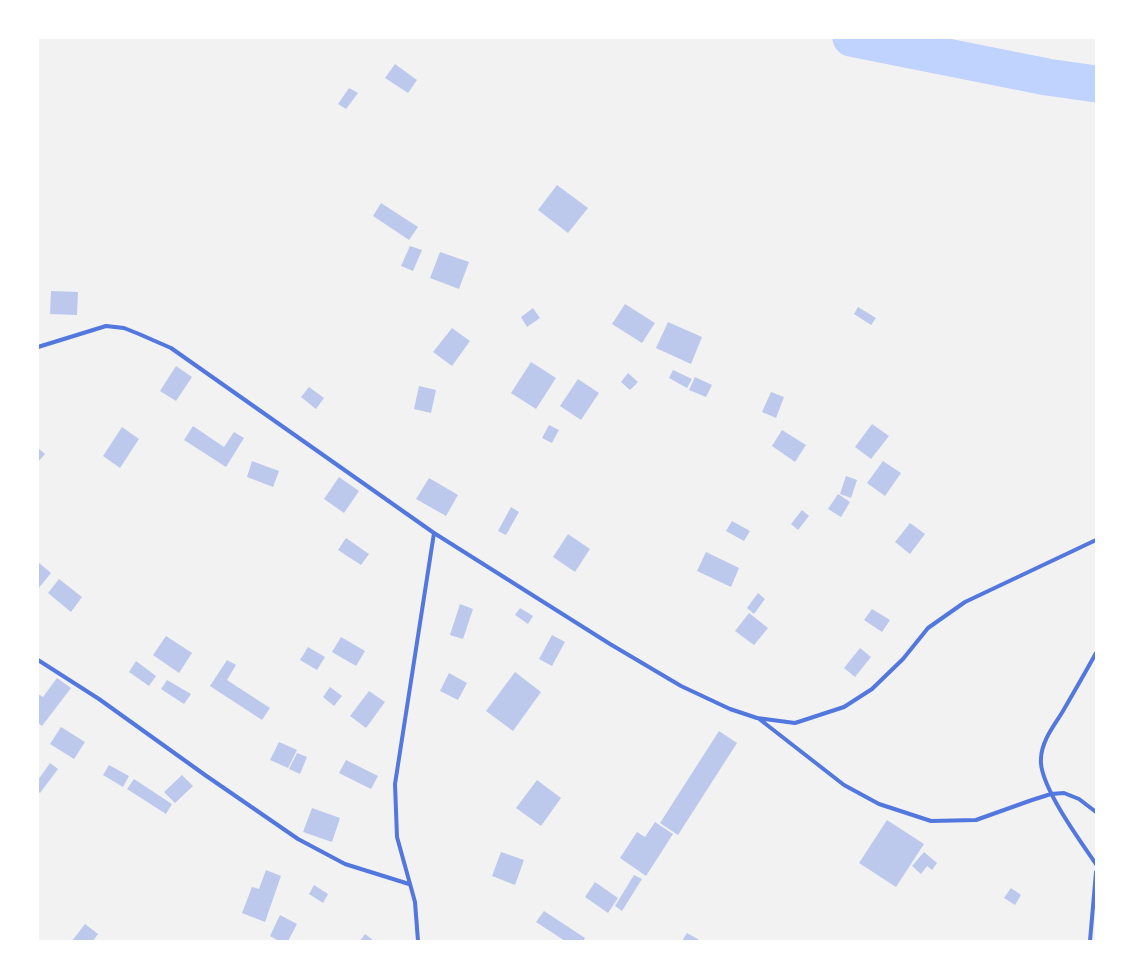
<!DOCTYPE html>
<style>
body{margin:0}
#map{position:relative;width:1134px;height:979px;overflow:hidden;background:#f2f2f2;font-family:"Varela Round",sans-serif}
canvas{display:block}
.frame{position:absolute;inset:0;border:39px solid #fff;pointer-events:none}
</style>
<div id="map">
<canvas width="1134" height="979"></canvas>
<div class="frame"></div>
</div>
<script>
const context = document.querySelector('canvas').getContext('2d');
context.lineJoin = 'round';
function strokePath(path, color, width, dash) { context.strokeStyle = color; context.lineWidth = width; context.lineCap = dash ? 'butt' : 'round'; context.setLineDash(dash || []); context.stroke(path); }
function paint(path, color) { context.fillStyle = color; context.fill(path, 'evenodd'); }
strokePath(new Path2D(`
 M851 38 1047 77 1096 84`), '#bfd3fe', 37);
paint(new Path2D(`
 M395 64 417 80 408 93 385 78Z
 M349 88 358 93 346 109 338 104Z
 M557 185 588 208 568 233 538 210Z
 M381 203 418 227 409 240 373 216Z
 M410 246 422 250 413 271 401 266Z
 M440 252 469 262 459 289 430 278Z
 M51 291 78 292 77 315 50 314Z
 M625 304 655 323 642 343 612 324Z
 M858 307 876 318 871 325 854 314Z
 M533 308 540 318 527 327 521 317Z
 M668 322 702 337 691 364 656 348Z
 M452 328 470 341 452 366 433 352Z
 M531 362 556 378 536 409 511 393Z
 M176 366 192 377 176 401 160 391Z
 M673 370 692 379 687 388 669 378Z
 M628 373 638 382 630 390 621 382Z
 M695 377 712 385 706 397 689 390Z
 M578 379 599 393 581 420 560 406Z
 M419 386 436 390 431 413 414 409Z
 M309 387 324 398 316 409 301 397Z
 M771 392 784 397 776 418 762 412Z
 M872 424 889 436 871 459 855 447Z
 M549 425 559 430 552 443 542 438Z
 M193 426 224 447 234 432 244 438 226 467 184 440Z
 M122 427 139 439 120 468 103 456Z
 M782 430 806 445 795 462 772 446Z
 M38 448 45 454 38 462Z
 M252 461 279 471 273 487 247 477Z
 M883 461 901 473 885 496 867 483Z
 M846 476 857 480 851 498 840 494Z
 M339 477 359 491 344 513 324 499Z
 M429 478 458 495 446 516 416 499Z
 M838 494 850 502 841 517 828 509Z
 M511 507 519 512 506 535 498 531Z
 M802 510 809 516 798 530 791 524Z
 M732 521 750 531 744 541 726 531Z
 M910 523 925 534 910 554 895 542Z
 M568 534 590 549 575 572 553 557Z
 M346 538 369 554 361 565 338 550Z
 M706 552 739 568 731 587 697 571Z
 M38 562 51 573 38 589Z
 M59 579 82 597 71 612 48 593Z
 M758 593 765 599 754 614 747 608Z
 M460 604 473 609 463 639 450 635Z
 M520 608 533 616 528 624 515 615Z
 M872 609 890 620 882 632 864 620Z
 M749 613 768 628 754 645 735 631Z
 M552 635 565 642 552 666 539 659Z
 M166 636 192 653 179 673 153 655Z
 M341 637 365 651 356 666 332 652Z
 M308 647 325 657 317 670 300 660Z
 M860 648 871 657 855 677 844 668Z
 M227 660 236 665 227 680 270 708 262 720 210 686Z
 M136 661 156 676 149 686 129 672Z
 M515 672 541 692 513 731 486 711Z
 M449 673 467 683 458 700 440 691Z
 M57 678 71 688 42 726 38 723V694L43 697Z
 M167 680 191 694 184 704 161 689Z
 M330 687 342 696 334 706 323 697Z
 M369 691 385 702 366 728 350 716Z
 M61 727 85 742 74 759 50 744Z
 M719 731 737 743 678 835 660 823Z
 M279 742 297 750 288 768 270 760Z
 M297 753 307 757 300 774 289 769Z
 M346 760 378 776 371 789 339 773Z
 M50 763 58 769 40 793 38 791V780Z
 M109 765 129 776 123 787 103 775Z
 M182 775 193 786 175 803 164 792Z
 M134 779 172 804 166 814 127 789Z
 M537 780 561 798 541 826 516 808Z
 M312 808 340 818 332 842 303 832Z
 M887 820 924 844 896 887 859 863Z
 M655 822 673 834 646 876 620 858 637 832 645 837Z
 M501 852 524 860 515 885 492 876Z
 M924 852 937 863 932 870 927 866 921 874 912 866Z
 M266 870 281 876 265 922 242 913 252 887 259 889Z
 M634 875 642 879 622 911 615 906Z
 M595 882 618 898 608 913 585 897Z
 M314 885 328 894 323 903 309 894Z
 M1011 888 1021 895 1015 905 1004 898Z
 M544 911 585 938 583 941H565L536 922Z
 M280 915 297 924 288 941H279L270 936Z
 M85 924 98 934 93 941H72Z
 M687 933 701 941H682Z
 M365 934 374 941H360Z`), '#bdc9ec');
strokePath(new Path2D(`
 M38 347 106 326 124 328 139 334 171 348 434 533 610 644 681 686 730 709 757 718 795 723 844 707 872 689 903 659 928 628 965 602 1096 540
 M1096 653C1085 673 1074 692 1063 711 1054 726 1042 740 1041 758 1038 784 1081 842 1096 864
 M38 660 99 699 205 775 298 839 345 864 409 884
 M758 718 844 785 879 804 931 821 976 820 1032 800 1051 794 1064 793 1079 799 1096 812
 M418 941 415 902 397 837 395 784 434 533
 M1090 941 1096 872`), '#5277de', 4);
</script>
